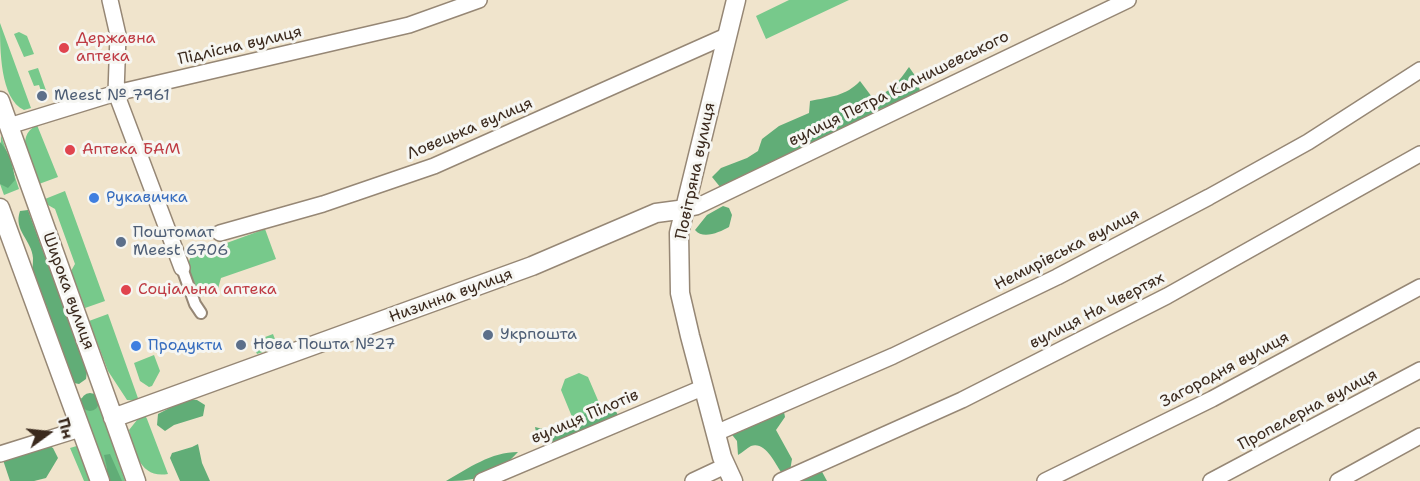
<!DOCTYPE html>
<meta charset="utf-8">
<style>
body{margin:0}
#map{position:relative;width:1420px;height:481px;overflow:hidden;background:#f0e4cc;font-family:"Shantell Sans",sans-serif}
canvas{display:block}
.north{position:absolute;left:18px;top:403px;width:60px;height:60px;-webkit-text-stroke:4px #f6f6f2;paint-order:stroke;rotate:75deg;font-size:16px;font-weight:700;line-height:24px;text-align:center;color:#3b2a1e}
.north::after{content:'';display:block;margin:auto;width:21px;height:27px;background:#3b2a1e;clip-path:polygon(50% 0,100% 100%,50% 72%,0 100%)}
</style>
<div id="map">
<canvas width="1420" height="481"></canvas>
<div class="north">Пн</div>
</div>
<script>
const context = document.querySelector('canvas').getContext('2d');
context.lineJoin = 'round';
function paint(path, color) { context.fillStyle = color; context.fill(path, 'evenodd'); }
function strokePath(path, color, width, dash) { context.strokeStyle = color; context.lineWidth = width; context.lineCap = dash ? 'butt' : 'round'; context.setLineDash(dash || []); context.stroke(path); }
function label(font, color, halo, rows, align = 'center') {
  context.font = font + ' "Shantell Sans",sans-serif'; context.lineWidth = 6; context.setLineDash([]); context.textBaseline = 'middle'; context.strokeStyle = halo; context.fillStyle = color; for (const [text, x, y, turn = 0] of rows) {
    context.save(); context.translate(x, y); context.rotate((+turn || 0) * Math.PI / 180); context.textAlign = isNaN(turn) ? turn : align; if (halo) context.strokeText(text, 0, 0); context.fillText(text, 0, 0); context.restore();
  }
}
paint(new Path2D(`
 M789 0H849L766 39 756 16Z
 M0 23 31 108 24 110C0 99 0 49 0 23Z
 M19 32 27 36 34 54 24 57 14 34Z
 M38 68 48 96 43 97 39 85 34 86 28 71Z
 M37 125 58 177 39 184C31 166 13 137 37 125Z
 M1 135 19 189 4 195 0 184Z
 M65 191 105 301 85 308 71 271 75 264 55 209 48 205 45 199Z
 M265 229 276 259 221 278 217 292C195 292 195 285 187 266L191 256Z
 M108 314 139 401 127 400 108 371 89 321Z
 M273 334 278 347 257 354 252 342Z
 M154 355 160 371 152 386 149 387 140 381 134 363Z
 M579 373 588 377 603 412 575 424 561 390 565 379Z
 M95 393 125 481H109L79 399Z
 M145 415 147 419 168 474C140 479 134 451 129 430L137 420Z
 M80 445 93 481H84L70 448Z`), '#77c98b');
paint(new Path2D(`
 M909 67 916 77 921 94 880 109 864 126 725 193 712 177 721 168 747 158 758 151 762 139 779 126 809 113 810 101C830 97 846 96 860 81L872 97C890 94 899 81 909 67Z
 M0 142C10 153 13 165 15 180L8 188 0 184Z
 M723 206 729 208 732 215 729 227C720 232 703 240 695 230L707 215Z
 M28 210 87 371 86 379 79 384 74 383C70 371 65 360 60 348 52 325 47 298 32 279 32 272 33 265 33 258 32 240 13 231 20 211Z
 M81 402a9 9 0 1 1 18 0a9 9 0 1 1-18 0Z
 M187 399 197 400 205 405 203 416 174 425 165 431 157 425 158 414Z
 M604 406 614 408 618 415 561 442 549 443 537 437 535 427C560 434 557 430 576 418 585 413 596 411 604 406Z
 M783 407 785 417 776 430 792 459 790 471 781 472C775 463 765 441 751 446 747 448 742 453 738 455L737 441 729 431Z
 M44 442 53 448 58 458 46 478 34 481H10L3 460Z
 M198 444 202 463 210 481H180L170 458 172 453 192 447Z
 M518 452C496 476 478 481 446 481 469 468 491 452 518 452Z
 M110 454 122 481H104L107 468 104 455Z
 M820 468 827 481H798Z`), '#61ad77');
const pedestrian = new Path2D(`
 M182 268 195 304 201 313`);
const minor = new Path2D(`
 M110 0 118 35 116 93 182 268
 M9 126 116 93 409 25 479 0
 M686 209 696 207 1128 0
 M220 233 323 204 434 166 726 36
 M716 433 893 356 1057 277 1209 197 1308 142 1420 70
 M0 454 80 429
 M482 481 702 388
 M693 481 725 466
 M781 481 962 400 1167 296 1420 154
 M1045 481 1212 399 1420 287
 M1211 481 1420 370
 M1338 481 1420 436`);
const tertiary = new Path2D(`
 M0 101 136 481
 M0 208 100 481
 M113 418 532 266 656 213 686 209
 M733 481 722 457 690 336 680 293 679 233 736 0`);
strokePath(pedestrian, '#968775', 14);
strokePath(minor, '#968775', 18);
strokePath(tertiary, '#968775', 21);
strokePath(pedestrian, '#fff', 10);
strokePath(minor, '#fff', 15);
strokePath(tertiary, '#fff', 18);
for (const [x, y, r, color] of [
 [64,48,6,"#e0444e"],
 [42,96,6,"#5c6f8a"],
 [70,150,6,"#e0444e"],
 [94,198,6,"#3f7fe0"],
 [121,242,6,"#5c6f8a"],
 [126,290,6,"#e0444e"],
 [488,335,6,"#5c6f8a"],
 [241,345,6,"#5c6f8a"],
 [136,346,6,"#3f7fe0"]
]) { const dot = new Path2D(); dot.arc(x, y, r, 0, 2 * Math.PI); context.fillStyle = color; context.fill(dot); strokePath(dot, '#f6f6f2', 2); }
label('16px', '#be3a42', '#f6f6f2', [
 ["Державна",76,39],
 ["аптека",76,57],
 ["Аптека БАМ",82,150],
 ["Соціальна аптека",138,290]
], 'left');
label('16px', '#3b2a1e', '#f6f6f2', [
 ["Підлісна вулиця",240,46,-13],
 ["вулиця Петра Калнишевського",899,89,-26],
 ["Ловецька вулиця",470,129,-23],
 ["Повітряна вулиця",696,171,-78],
 ["Немирівська вулиця",1067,250,-27],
 ["Широка вулиця",68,291,70],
 ["Низинна вулиця",451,296,-20],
 ["вулиця На Чвертях",1097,311,-27],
 ["Загородня вулиця",1225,370,-28],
 ["Пропелерна вулиця",1308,410,-28],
 ["вулиця Пілотів",585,417,-23]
]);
label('16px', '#4e5e75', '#f6f6f2', [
 ["Meest № 7961",54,96],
 ["Поштомат",133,233],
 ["Meest 6706",133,251],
 ["Укрпошта",500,335],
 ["Нова Пошта №27",253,345]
], 'left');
label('16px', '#366cbe', '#f6f6f2', [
 ["Рукавичка",106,198],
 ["Продукти",148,346]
], 'left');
</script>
